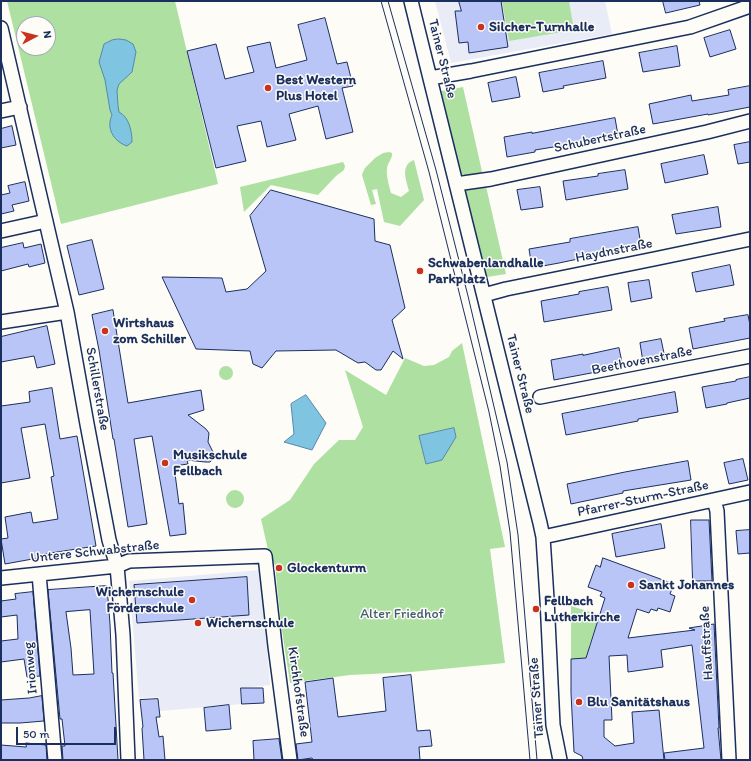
<!DOCTYPE html>
<meta charset="utf-8">
<style>
body{margin:0}
#map{position:relative;width:751px;height:761px;overflow:hidden;background:#fdfcf7;font-family:Itim,sans-serif}
canvas{display:block}
.frame{position:absolute;inset:0;border:2px solid #1b2f5e;pointer-events:none}
.north{position:absolute;left:16px;top:16px;width:40px;height:40px;box-sizing:border-box;background:#fdfcf7;border:1px solid #a3aaba;border-radius:50%;rotate:83deg;font-size:11px;font-weight:700;line-height:16px;text-align:center;color:#1b2f5e}
.north::after{content:'';display:block;margin:auto;width:14px;height:18px;background:#c8321e;clip-path:polygon(50% 0,100% 100%,50% 72%,0 100%)}
.scale{position:absolute;left:16px;top:727px;width:100px;height:18px;box-sizing:border-box;border:2px solid #1b2f5e;border-top:0;padding-left:5px;font-size:12px;line-height:14px;white-space:nowrap;color:#1b2f5e;-webkit-text-stroke:3px #fdfcf7;paint-order:stroke}
</style>
<div id="map">
<canvas width="751" height="761"></canvas>
<div class="frame"></div>
<div class="north">N</div>
<div class="scale">50 m</div>
</div>
<script>
const context = document.querySelector('canvas').getContext('2d');
context.lineJoin = 'round';
function paint(path, color) { context.fillStyle = color; context.fill(path, 'evenodd'); }
function strokePath(path, color, width, dash) { context.strokeStyle = color; context.lineWidth = width; context.lineCap = dash ? 'butt' : 'round'; context.setLineDash(dash || []); context.stroke(path); }
function label(font, color, halo, rows, align = 'center') {
  context.font = font + ' Itim,sans-serif'; context.lineWidth = 3; context.setLineDash([]); context.textBaseline = 'middle'; context.strokeStyle = halo; context.fillStyle = color; for (const [text, x, y, turn = 0] of rows) {
    context.save(); context.translate(x, y); context.rotate((+turn || 0) * Math.PI / 180); context.textAlign = isNaN(turn) ? turn : align; if (halo) context.strokeText(text, 0, 0); context.fillText(text, 0, 0); context.restore();
  }
}
paint(new Path2D(`
 M435 1H605L612 34 451 63Z
 M260 570 270 685 241 688 242 704 160 711 159 697 139 698 129 581Z`), '#e9ecf7');
paint(new Path2D(`
 M7 1H175L218 184 61 224ZM24 24H48V48H24Z
 M502 1H569L574 30 509 41Z
 M463 87 483 176H468L461 174 458 167 441 91Z
 M389 152 392 153C393 158 388 162 387 168 386 176 389 185 391 193L401 197 409 191C406 180 400 165 414 160L424 200 400 226 384 222 377 189 372 190 376 204 371 205 362 175 363 172 365 168 375 158 383 153Z
 M343 162 345 166 344 170 336 176 318 195 271 185 244 212 240 187Z
 M485 182 506 274 487 277 464 186Z
 M462 343 505 547 490 549 505 663 411 672 350 675 290 683 281 624 275 565 269 554 261 519 290 500 314 464 339 440H355L363 427 345 370 386 395 405 358 424 366 434 365 449 357 452 351Z
 M219 373a7 7 0 1 1 14 0a7 7 0 1 1-14 0Z
 M226 499a9 9 0 1 1 18 0a9 9 0 1 1-18 0Z
 M571 606 600 615 589 646 600 658 571 659Z`), '#aee0a1');
const water = new Path2D(`
 M119 39 126 40 133 44 136 52 132 72 119 84 117 90 118 106 119 112C129 117 132 131 132 142L127 146C113 141 106 128 112 115L110 110 105 80 99 62 104 44 112 40Z
 M306 395 326 423 312 450 284 442 294 434 291 404Z
 M454 428 456 437 442 460 426 464 419 436Z`);
paint(water, '#7fc4e0');
strokePath(water, '#5788ac', 1);
const building = new Path2D(`
 M459 1H501L508 47 469 53 468 42 459 43 455 11H461Z
 M663 1H699L700 5 666 13Z
 M325 18 337 64 347 62 353 86 342 88 353 132 326 139 318 106 289 114 296 140 267 147 261 121 237 126 246 161 216 168 187 51 216 44 225 79 254 72 247 47 270 42 276 68 307 60 298 25Z
 M730 30 736 49 710 57 704 38Z
 M677 46 680 66 643 72 639 53Z
 M603 61 606 78 563 86 564 88 543 92 539 73Z
 M516 77 520 97 492 102 488 83Z
 M750 86V107L708 115V114L653 124 649 104 691 95 692 101 729 95 728 90Z
 M615 118 618 135 578 142V143L535 150V152L507 157 504 137 532 132V133Z
 M12 126 16 145 1 148V129Z
 M750 142V162L738 164 734 145Z
 M704 155 708 174 665 183 661 164Z
 M625 170 628 189 566 200 563 181 598 176V174Z
 M25 182 29 201 12 205 14 211 1 214V195L10 193 8 186Z
 M540 187 543 207 521 210 517 190Z
 M271 190 374 219 375 241 390 245 405 308 392 320 403 359 393 351 381 370H376L365 362 358 363 336 350 276 351 262 368 253 364 250 351 196 349 162 277 222 278 226 292 247 289 266 271 250 216Z
 M718 207 721 227 676 234 672 215Z
 M638 227 641 245 597 254V255L559 263 532 268 529 249 570 242V239Z
 M92 240 104 289 79 295 67 246Z
 M23 243 24 248 41 244 45 263 29 267 28 264 1 271V248Z
 M730 265 734 285 696 292 692 273Z
 M649 280 652 298 631 302 628 283Z
 M608 287 612 310 544 322 541 301 579 294V292Z
 M113 310 128 403 201 390 204 410 188 415 206 429 209 433 208 442 214 454 212 460 210 462H205L187 460 188 464 174 466 179 504 183 503 186 534 170 536 152 436 134 439 147 524 128 527 114 439H113L99 350 92 315Z
 M748 315 750 325V338L693 349 689 328 725 321 724 319Z
 M47 326 55 364 37 368 34 356 1 362V337Z
 M661 339 665 358 643 362 640 343Z
 M619 348 623 367 554 380 551 360 583 354V355Z
 M750 377V398L727 403V404L706 408 702 387 736 381V380Z
 M52 388 60 439 77 436 96 546 38 555V558L5 564 1 539 8 538 5 517 31 512 33 523 58 519 51 477 54 476 45 424 21 428 30 478 1 483V406L30 402 29 392Z
 M675 392 678 412 638 419V421L566 435 562 414Z
 M743 459 748 480 729 484 724 463Z
 M688 461 691 480 623 491V493L571 504 567 484 625 472Z
 M691 520H709L712 581H693Z
 M661 524 665 548 616 557 612 534Z
 M750 530V553L738 554 736 531Z
 M603 558 674 584 670 594 675 596 670 612 658 608 657 611 651 609 649 613 637 609 628 638 695 630 689 628 714 624 719 728H718L721 760H665L664 753 704 748 692 645 661 650 663 667 628 672 627 655 609 656 612 720H604V737L615 746 634 743 632 712 659 710 664 760H583L582 756 574 752 571 693V659L586 658 605 598 600 596 602 592 588 587 596 565 600 567Z
 M247 577 249 615 137 623 134 585Z
 M107 586 110 624 112 673H113L118 760H63L62 746H65L62 719H60L48 590ZM90 610 94 674 73 675 71 648 66 612Z
 M33 592 40 676 27 677 24 659 1 662V641L18 639 17 615 1 617V601L16 599 15 594Z
 M411 675 417 731 430 730 432 746 419 747 420 760H313L312 758 298 760 296 744 312 742 305 682 333 678 338 717 386 711 383 678Z
 M241 688H263L264 703 242 704Z
 M42 696 44 721 20 723H1V700L29 698Z
 M158 699 160 717H156L159 737 163 736 165 760H144L142 728 143 727 140 700Z
 M229 705 231 729 206 731 204 708Z
 M279 739 282 760H254L253 741Z
 M26 743 46 745 47 760H1V745L26 747Z`);
paint(building, '#b9c5f6');
strokePath(building, '#1b2f5e', 1);
const minor = new Path2D(`
 M411 1 423 50 540 523 543 537 547 599 553 725 560 760
 M1 28 67 312 87 424 109 540 117 566 123 635 128 760
 M430 78 471 71 690 27 750 6
 M1 111 20 107
 M456 184 491 179 707 132 750 121
 M1 231 46 221
 M484 295 506 289 654 259 750 239
 M1 322 67 312
 M540 397 750 356
 M714 500 717 511 729 760
 M543 537 750 492
 M39 574 55 760
 M1 578 117 566 129 561 265 556 275 646 290 760`);
strokePath(minor, '#1b2f5e', 16);
strokePath(minor, '#fdfcf7', 13);
strokePath(new Path2D(`
 M381 1 429 172 489 412 500 466 510 532 530 760
 M388 1 436 170 468 296 507 462 518 535 537 760`), '#1b2f5e', 1);
for (const [x, y, r, color] of [
 [481,27,4,"#c8321e"],
 [268,88,4,"#c8321e"],
 [420,271,4,"#c8321e"],
 [105,331,4,"#c8321e"],
 [165,463,4,"#c8321e"],
 [279,568,4,"#c8321e"],
 [631,585,4,"#c8321e"],
 [192,600,4,"#c8321e"],
 [536,609,4,"#c8321e"],
 [198,623,4,"#c8321e"],
 [579,702,4,"#c8321e"]
]) { const dot = new Path2D(); dot.arc(x, y, r, 0, 2 * Math.PI); context.fillStyle = color; context.fill(dot); strokePath(dot, '#fdfcf7', 1.5); }
label('bold 14px', '#1b2f5e', '#fdfcf7', [
 ["Silcher-Turnhalle",489,27],
 ["Best Western",276,80],
 ["Plus Hotel",276,96],
 ["Schwabenlandhalle",428,263],
 ["Parkplatz",428,279],
 ["Wirtshaus",113,323],
 ["zom Schiller",113,339],
 ["Musikschule",173,455],
 ["Fellbach",173,471],
 ["Glockenturm",287,568],
 ["Sankt Johannes",639,585],
 ["Wichernschule",184,592,"right"],
 ["Förderschule",184,608,"right"],
 ["Fellbach",544,601],
 ["Lutherkirche",544,617],
 ["Wichernschule",206,623],
 ["Blu Sanitätshaus",587,702]
], 'left');
label('14px', '#1b2f5e', '#fdfcf7', [
 ["Tainer Straße",442,59,76],
 ["Schubertstraße",600,139,-12],
 ["Haydnstraße",614,251,-11],
 ["Beethovenstraße",642,361,-11],
 ["Tainer Straße",520,374,76],
 ["Schillerstraße",97,389,80],
 ["Pfarrer-Sturm-Straße",643,499,-12],
 ["Untere Schwabstraße",95,552,-6],
 ["Hauffstraße",707,643,-93],
 ["Irionweg",31,668,-95],
 ["Kirchhofstraße",298,692,82],
 ["Tainer Straße",537,698,-94]
]);
label('14px', '#405b6f', '#fdfcf7', [
 ["Alter Friedhof",402,614]
]);
</script>
